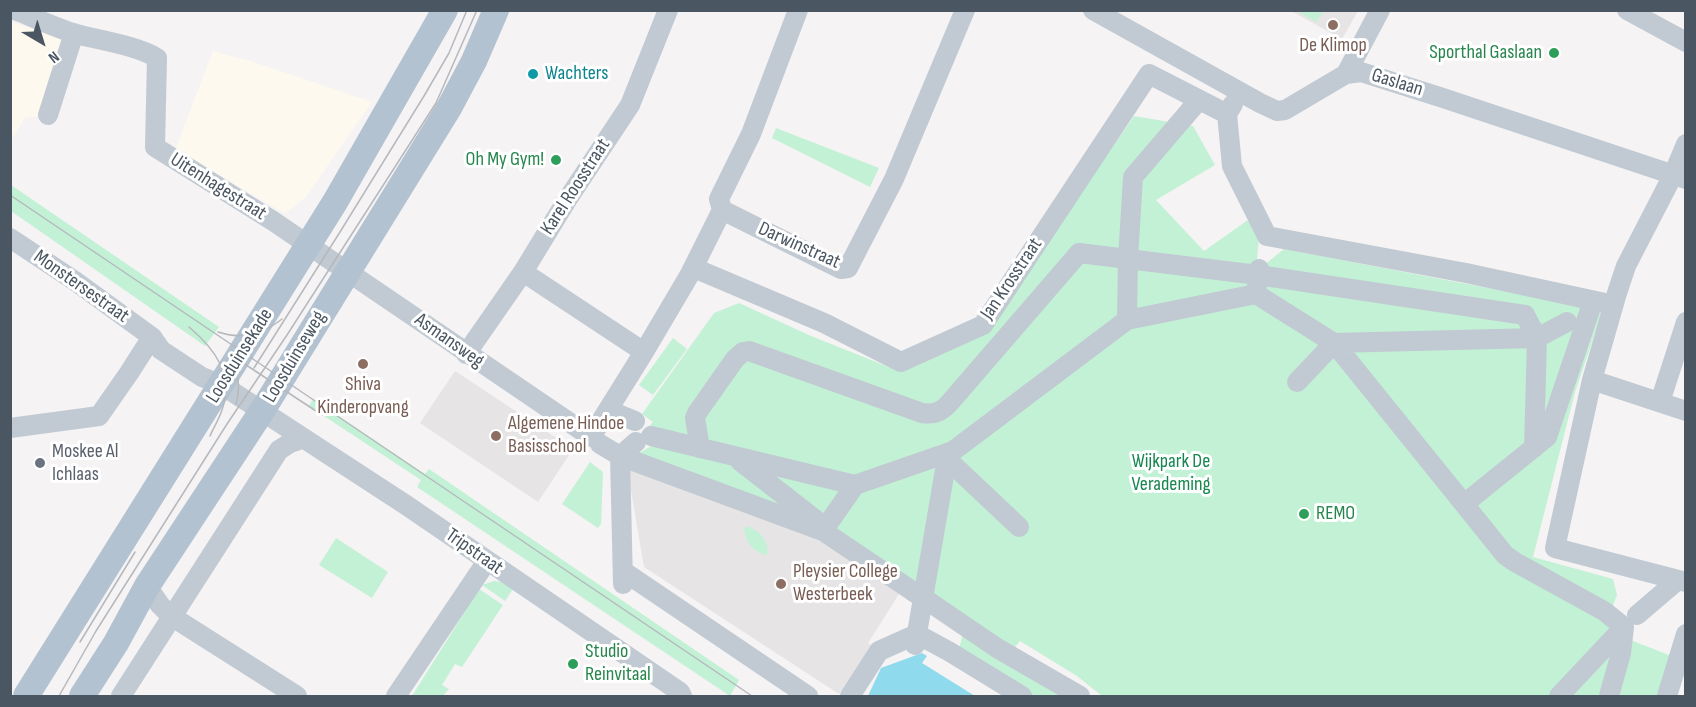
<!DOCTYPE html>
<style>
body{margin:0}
#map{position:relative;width:1696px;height:707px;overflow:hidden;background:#f5f3f3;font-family:"Sofia Sans Condensed",sans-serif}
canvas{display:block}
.frame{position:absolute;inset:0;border:12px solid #4a5661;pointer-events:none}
.north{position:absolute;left:12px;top:12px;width:60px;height:60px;-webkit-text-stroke:4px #fff;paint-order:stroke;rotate:142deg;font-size:16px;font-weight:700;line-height:24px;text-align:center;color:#4a5661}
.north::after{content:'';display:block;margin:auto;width:21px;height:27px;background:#4a5661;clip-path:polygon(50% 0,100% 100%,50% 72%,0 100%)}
</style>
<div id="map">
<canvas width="1696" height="707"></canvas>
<div class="frame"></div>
<div class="north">N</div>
</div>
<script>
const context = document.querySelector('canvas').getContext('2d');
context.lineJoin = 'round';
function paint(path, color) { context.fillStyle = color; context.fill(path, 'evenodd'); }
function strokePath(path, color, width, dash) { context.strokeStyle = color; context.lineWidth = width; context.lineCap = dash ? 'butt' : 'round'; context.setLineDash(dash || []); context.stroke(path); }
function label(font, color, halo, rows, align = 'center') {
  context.font = font + ' "Sofia Sans Condensed",sans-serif'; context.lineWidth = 6; context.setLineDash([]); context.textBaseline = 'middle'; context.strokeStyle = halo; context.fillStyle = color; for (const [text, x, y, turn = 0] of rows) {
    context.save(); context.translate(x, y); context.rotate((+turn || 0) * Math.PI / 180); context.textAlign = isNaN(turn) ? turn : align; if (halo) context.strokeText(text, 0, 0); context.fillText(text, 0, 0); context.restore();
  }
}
paint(new Path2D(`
 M11 22 66 39 41 116 25 118 11 141Z
 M213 51 250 61 372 102 306 197 290 210 284 213 175 150Z`), '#fdf9ef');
paint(new Path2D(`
 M1291 11H1358L1342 39Z
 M455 371 573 449 538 502 420 423Z
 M630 468 826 538 901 591 868 643 871 645 839 694 644 567 628 473Z`), '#e6e4e5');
paint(new Path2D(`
 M1297 11H1323L1316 22Z
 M1134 116 1193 126 1215 165 1156 200 1204 251 1248 220 1259 238 1256 269 1263 266 1284 249 1603 310 1575 392 1533 557 1613 579 1617 595 1612 608 1633 641 1669 655 1671 661 1661 696H1102L1077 676 1020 641 1011 652 835 530 639 453 653 445 646 430 653 422 642 414 714 313 739 303 811 336 899 371 988 328Z
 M776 128 879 168 870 187 772 138Z
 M11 185 219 327 205 346 11 211Z
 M673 338 687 349 653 395 639 385Z
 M313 399 425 474 429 469 739 680 730 696 417 487 421 480 309 406Z
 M590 462 603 472 601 524 598 528 562 504Z
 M746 526C759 529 770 542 767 555 754 553 745 541 744 528Z
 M336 538 388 572 372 598 319 565Z
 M494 581 502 582 513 589 505 601 482 585Z
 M479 589 503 605 462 667 455 664 442 685 449 689 443 696H412Z
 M963 633 1063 696H1028L958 654Z`), '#c3f1d5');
paint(new Path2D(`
 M922 653 927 656 922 663 975 696H868L881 668Z`), '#90daee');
strokePath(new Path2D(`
 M15 10C35 18 56 28 76 34 99 40 139 46 157 58L155 147 273 221 591 437 644 352 690 274 722 210
 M798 10 751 134 719 199 722 210 841 269 848 268 894 179 965 10
 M1093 10 1260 103 1277 111 1285 110 1346 74 1361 72 1443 98 1686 179
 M1627 10 1686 42
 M1346 74 1380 10
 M1233 104 1227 114 1232 166 1267 236 1466 273 1605 303
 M48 115 74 33
 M1686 144 1673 175 1626 266 1617 293 1592 380 1555 548 1686 582
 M10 238 75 281 152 337 161 350 202 377 222 385 406 505 680 692 682 696
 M694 268 824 323 901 362 983 325 1149 74 1227 114
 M1259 269 1256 294 1334 343 1464 504
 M523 272 644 352
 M1127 320 1256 294
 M466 354 523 272 567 200 630 105 668 10
 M1592 380 1686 411
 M1297 382 1334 343 1537 338 1534 448
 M1660 402 1686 322
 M608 410 635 421
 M10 428 99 416 129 373 152 337
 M651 436 855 485 953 451 1127 320 1128 259 1133 177 1199 100
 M600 444 620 456 823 531 914 592
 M700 448 695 418 697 413 735 359 743 352 749 351 922 413C936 415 943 411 952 400L1079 253 1258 275 1525 315 1537 338 1567 322
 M948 460 1019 527
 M740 461 821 524
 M823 531 855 485
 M623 571 808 696
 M623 584 620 456 636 442
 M147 586 160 605 171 616 297 696
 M928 601 997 648 1080 696
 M1637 615 1678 580
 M915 645 946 464 953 451
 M121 696 279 450 290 443 304 438
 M396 696 487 561
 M850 696 879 651 917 634 950 652 1022 696
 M1559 696 1624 627 1604 611 1515 562 1505 555 1464 504 1547 437 1593 301
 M1609 696 1621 653 1624 627
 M1667 696 1686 634`), '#c1cad2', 20);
strokePath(new Path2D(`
 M26 696 335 202 445 10
 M82 696 116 643 147 586 262 411 449 108 474 61 496 10`), '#b3c2d1', 26);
strokePath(new Path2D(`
 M10 195 752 696
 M189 327C215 349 234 374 222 410 219 419 214 427 210 436
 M218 332C241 340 263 334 282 319
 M230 354C238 370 241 387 236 404
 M231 355 322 415
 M254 368 340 232 424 96 449 53 467 10
 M80 642 135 552
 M59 696 96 631 227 424 287 335 436 103 477 10`), '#b5b8bd', 1.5);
strokePath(new Path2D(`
 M914 592 928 601`), '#c1cad2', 20);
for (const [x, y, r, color] of [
 [1333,25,6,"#8d6e63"],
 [1554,53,6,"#2e9e5b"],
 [533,74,6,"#0f9aa8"],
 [556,160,6,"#2e9e5b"],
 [363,364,6,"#8d6e63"],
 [496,436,6,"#8d6e63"],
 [40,463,6,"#6b7280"],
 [1304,514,6,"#2e9e5b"],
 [781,584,6,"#8d6e63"],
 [573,664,6,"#2e9e5b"]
]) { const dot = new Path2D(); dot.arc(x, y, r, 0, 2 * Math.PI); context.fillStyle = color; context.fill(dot); strokePath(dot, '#fff', 2); }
label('20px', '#785e54', '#fff', [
 ["De Klimop",1333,46],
 ["Shiva",363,385],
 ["Kinderopvang",363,408],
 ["Algemene Hindoe",508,424,"left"],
 ["Basisschool",508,447,"left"],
 ["Pleysier College",793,572,"left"],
 ["Westerbeek",793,595,"left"]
]);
label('20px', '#27864d', '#fff', [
 ["Sporthal Gaslaan",1542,53],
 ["Oh My Gym!",544,160],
 ["REMO",1316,514,"left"],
 ["Studio",585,652,"left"],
 ["Reinvitaal",585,675,"left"]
], 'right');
label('20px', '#0d838f', '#fff', [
 ["Wachters",545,74]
], 'left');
label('20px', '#4a5661', '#fff', [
 ["Gaslaan",1397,83,17],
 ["Uitenhagestraat",218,187,32],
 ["Karel Roosstraat",576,187,-57],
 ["Darwinstraat",799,246,24],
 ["Jan Krosstraat",1012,279,-56],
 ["Monstersestraat",81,287,35],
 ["Asmansweg",449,341,35],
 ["Loosduinsekade",240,356,-58],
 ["Loosduinseweg",295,357,-59],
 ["Tripstraat",474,552,35]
]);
label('20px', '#5b616d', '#fff', [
 ["Moskee Al",52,452],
 ["Ichlaas",52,475]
], 'left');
label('20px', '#17864f', '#fff', [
 ["Wijkpark De",1171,462],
 ["Verademing",1171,485]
]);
</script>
